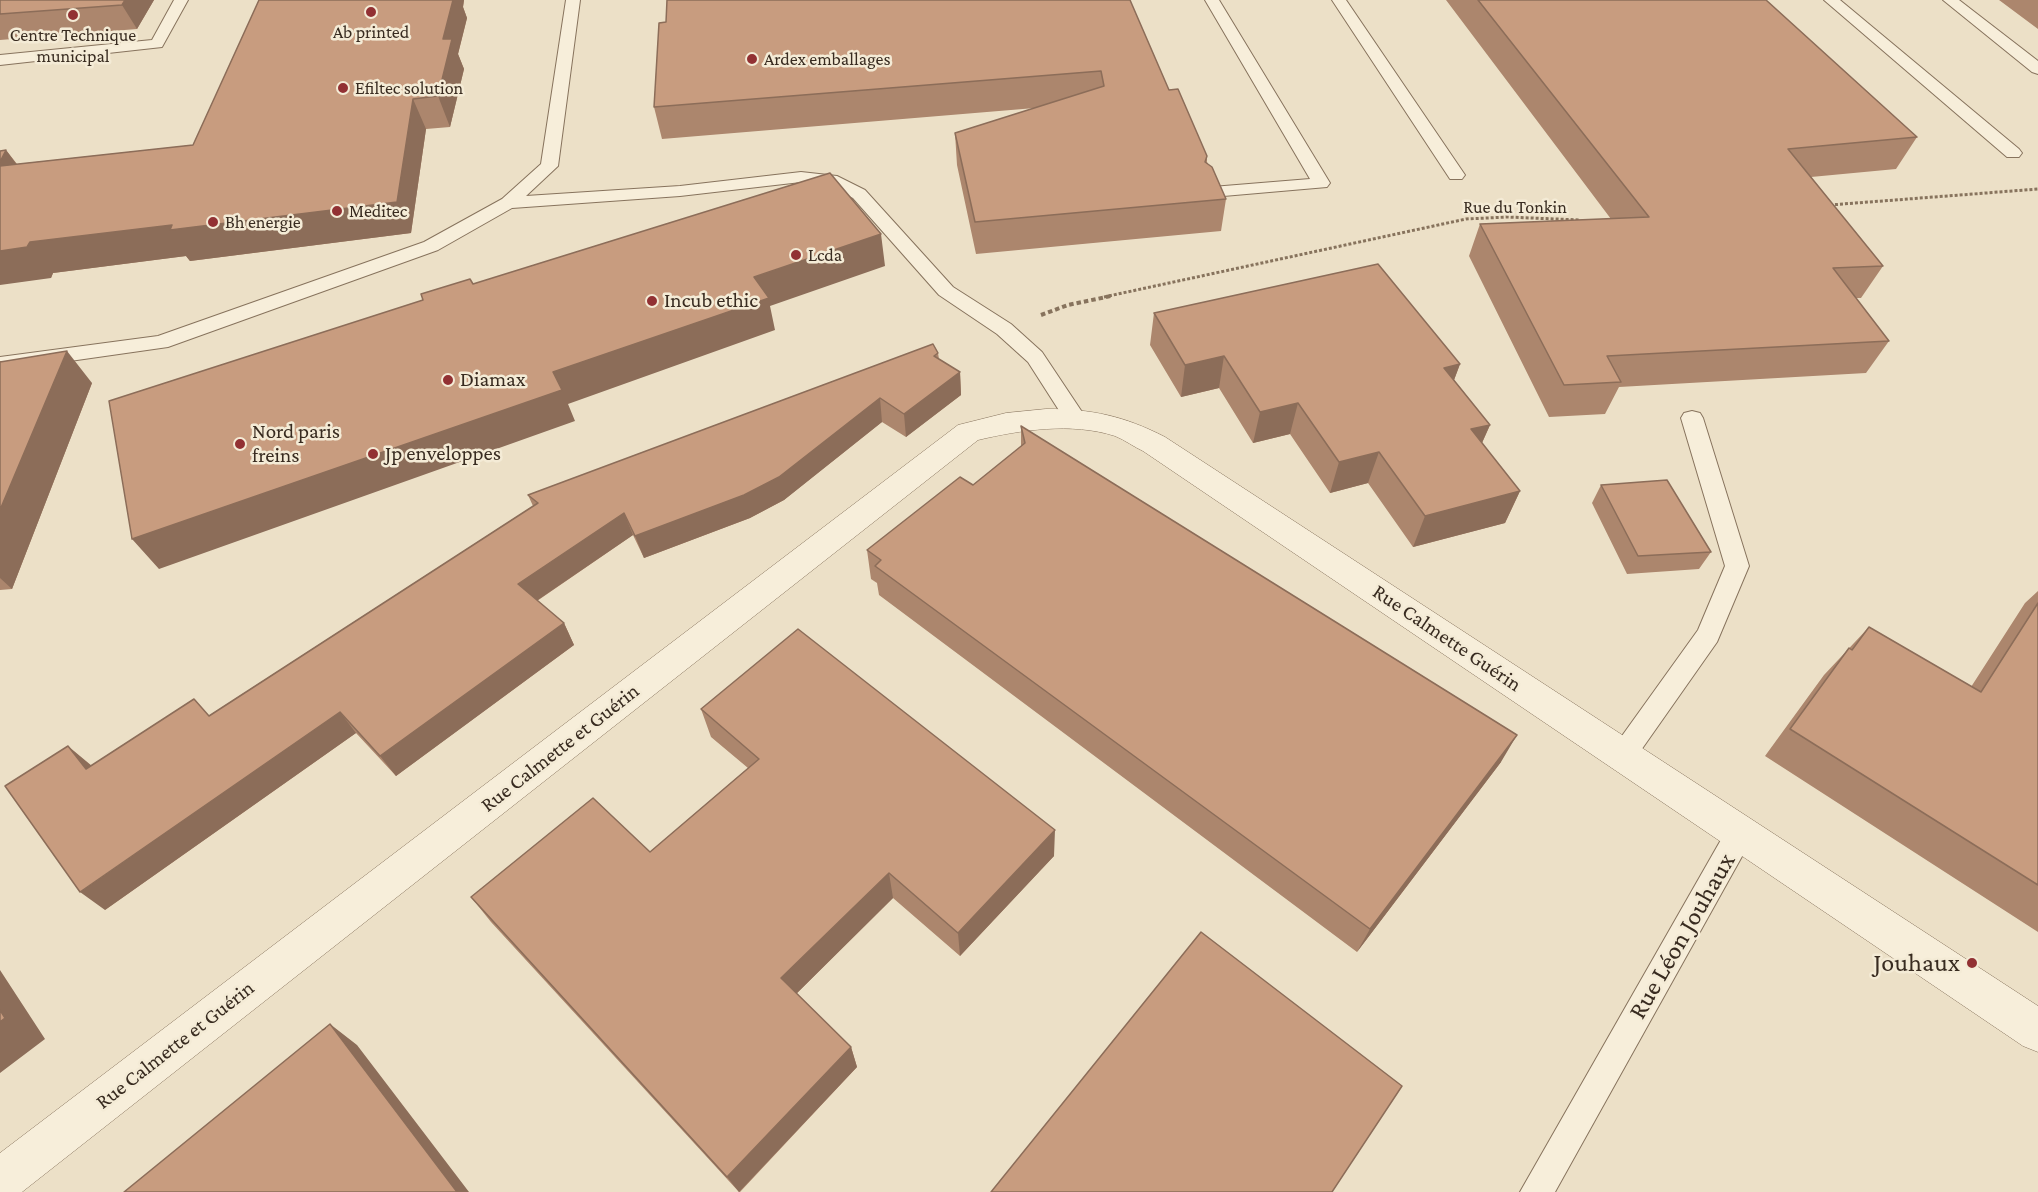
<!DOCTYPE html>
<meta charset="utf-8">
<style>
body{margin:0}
canvas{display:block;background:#ece0c7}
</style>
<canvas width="2038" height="1192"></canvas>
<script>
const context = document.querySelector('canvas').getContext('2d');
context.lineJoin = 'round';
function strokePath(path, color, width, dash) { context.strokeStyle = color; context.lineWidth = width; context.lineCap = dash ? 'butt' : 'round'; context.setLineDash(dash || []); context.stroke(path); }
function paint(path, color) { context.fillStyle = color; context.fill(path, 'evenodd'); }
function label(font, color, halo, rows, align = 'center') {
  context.font = font + ' "Crimson Pro",serif'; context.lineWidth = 5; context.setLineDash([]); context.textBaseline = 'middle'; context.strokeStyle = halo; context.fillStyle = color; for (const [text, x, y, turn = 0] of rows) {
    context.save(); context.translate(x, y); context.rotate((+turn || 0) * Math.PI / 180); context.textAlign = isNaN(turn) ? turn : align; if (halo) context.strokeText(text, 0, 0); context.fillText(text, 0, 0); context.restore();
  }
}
const lane = new Path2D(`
 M174 0H188L162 47 0 65V55L152 40Z
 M566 0H580L558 166 526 196 680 186 801 172 837 176 865 190 953 287 1011 324 1042 352 1088 421 1085 426 1077 428 1069 426 1028 362 997 334 939 295 853 198 827 185 801 182 680 196 512 208 438 250 168 347 0 371V357L158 336 424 242 502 199 541 164Z
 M1205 0H1219L1330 183 1327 187 1212 197 1206 196 1203 192 1206 188 1212 187 1310 179Z
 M1332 0H1346L1465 175 1462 179H1450Z
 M1824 0H1840L2019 149 2022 153 2019 157H2007Z
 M1943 0H1959L2038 61V74L2032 72Z
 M1692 411 1700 413 1703 418 1749 566 1717 642 1632 763 1623 766 1614 763 1610 755 1614 747 1698 630 1725 566 1681 418 1684 413Z
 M1740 820 1750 824 1754 833 1750 842 1555 1192H1520L1730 824Z`);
const street = new Path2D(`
 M1046 409C1092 409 1124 416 1165 437L2038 1006V1052L2023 1046 1143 451C1134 447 1125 440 1115 436 1072 422 1020 430 978 440L22 1192H0V1153L958 425 1006 413Z`);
strokePath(lane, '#87735d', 2);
strokePath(street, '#87735d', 1);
strokePath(new Path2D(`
 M1830 205 2038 189
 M1104 297 1466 219 1507 217 1580 220`), '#87735d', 3, [3, 2]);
strokePath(new Path2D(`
 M1041 315 1068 305 1111 296`), '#87735d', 4, [4.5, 3]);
paint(lane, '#f7eeda');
paint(street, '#f7eeda');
paint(new Path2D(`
 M0 0H154L137 29 0 40Z
 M259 0H464L463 7 467 18 458 54 464 69 450 127 426 129 411 233 190 261 186 256 53 273 51 278 6 150 17 164 193 145Z
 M1122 0 1169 90 1207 156V162L1226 199 1221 231 976 254 957 165 955 133 1035 108 662 139 654 107Z
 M1446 0H1766L1917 137 1896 169 1811 177 1883 266 1861 298H1856L1889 341 1866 373 1619 387 1605 414 1549 417 1469 256 1480 224 1611 219Z
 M1999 0H2038V29Z
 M1154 313 1460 364 1454 380 1490 425 1482 443 1520 491 1505 523 1413 547 1368 483 1330 493 1290 434 1253 443 1219 388 1181 397 1150 345Z
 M938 353 939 359 960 372 961 395 906 437 882 422 784 500 750 518 644 558 633 535 537 601 564 623 574 645 396 776 356 733 105 910 210 715 533 506 528 495Z
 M0 361 92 383 12 589 0 590Z
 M1021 426 1501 762 1357 952 879 595 877 583 871 579 867 550 973 485 1021 447Z
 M1601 485 1711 552 1699 569 1627 574 1592 503Z
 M2038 591V932L1765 756 1824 675 1869 627 1971 687 2025 603Z
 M701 709 1054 856 960 956 893 898 796 994 851 1047 857 1067 740 1192H739L491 922 471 897 650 852 748 768 711 737Z`), '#ac866d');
paint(new Path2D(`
 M125 0H154L137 29 122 5Z
 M453 0H464L463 7 467 18 458 54 464 69 450 127 438 96 443 39Z
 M413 99 426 129 411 233 190 261 186 256 53 273 51 278 0 285V251L30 242Z
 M6 150 29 181 0 169V162Z
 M881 234 885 266 770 306 775 330 568 404 575 421 159 569 132 539 553 372 754 277Z
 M67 351 92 383 12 589 0 578V510Z
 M1224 356 1219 388 1181 397 1185 365Z
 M1460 364 1448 396 1444 368Z
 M960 372 961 395 906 437 904 414Z
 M880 398 882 422 784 500 750 518 644 558 635 536Z
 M1298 403 1290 434 1253 443 1260 412Z
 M1490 425 1476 456 1471 429Z
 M1379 452 1368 483 1330 493 1339 462Z
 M1520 491 1505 523 1413 547 1425 516Z
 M624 513 633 535 529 606 518 584Z
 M564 623 574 645 396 776 380 756Z
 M340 712 356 733 105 910 80 892Z
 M1517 735 1501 762 1357 952 1370 929Z
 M68 746 92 766 86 769Z
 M1055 830 1054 856 960 956 958 933Z
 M889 873 893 898 790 1000 781 978Z
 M0 970 45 1039 0 1073Z
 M330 1024 357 1045 469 1192H457Z
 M851 1047 857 1067 739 1192 727 1177Z`), '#8c6d59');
const building = new Path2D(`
 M0 0H125L122 5 0 14Z
 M259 0H453L443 39H452L438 96 413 99 397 202 170 230 172 225 30 242 27 247 0 251V166L193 145Z
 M667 0H1130L1169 90 1178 89 1207 156 1205 162 1212 167 1226 199 975 222 955 133 1104 86 1101 71 654 107 659 23 666 22Z
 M1478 0H1766L1917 137 1788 149 1883 266 1833 268 1889 341 1607 356 1621 382 1564 385 1480 224 1649 217Z
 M6 150 0 162V151Z
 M830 173 881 234 754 277 769 298 553 372 562 390 132 539 109 401 423 300 421 294 470 279 473 284Z
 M1378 264 1460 364 1444 368 1490 425 1471 429 1520 491 1425 516 1379 452 1339 462 1298 403 1260 412 1224 356 1185 365 1154 313Z
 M933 344 938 353 934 356 960 372 904 414 880 398 779 477 744 495 635 536 624 513 518 584 564 623 380 756 340 712 80 892 5 786 68 746 86 769 194 699 209 716 538 503 528 495Z
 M67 351 0 510V362Z
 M1021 426 1517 735 1370 929 875 566 881 560 867 550 960 477 973 485 1025 443Z
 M1667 480 1711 552 1638 556 1601 485Z
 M2038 603V885L1790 729 1849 648 1852 650 1869 627 1981 692Z
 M798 629 1055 830 958 933 889 873 781 978 851 1047 727 1177 471 897 593 798 650 852 759 759 701 709Z
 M1201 932 1402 1086 1332 1192H991Z
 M0 1010 5 1018 0 1022Z
 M330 1024 457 1192H124Z`);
paint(building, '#c89c7f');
strokePath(building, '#8c6d59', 1.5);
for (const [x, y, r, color] of [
 [371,12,6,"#923133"],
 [73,15,6,"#923133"],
 [752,59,6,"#923133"],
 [343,88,6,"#923133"],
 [337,211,6,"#923133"],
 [213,222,6,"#923133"],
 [796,255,6,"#923133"],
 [652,301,6,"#923133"],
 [448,380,6,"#923133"],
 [240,444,6,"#923133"],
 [373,454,6,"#923133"],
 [1972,963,6,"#923133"]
]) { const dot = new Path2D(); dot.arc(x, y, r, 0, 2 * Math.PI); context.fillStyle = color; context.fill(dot); strokePath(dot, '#f4ebd6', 2); }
label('18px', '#382b20', '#f4ebd6', [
 ["Ab printed",371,32,"center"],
 ["Centre Technique",73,35,"center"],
 ["municipal",73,56,"center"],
 ["Ardex emballages",764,59],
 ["Efiltec solution",355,88],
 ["Meditec",349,211],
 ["Bh energie",225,222],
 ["Lcda",808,255]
], 'left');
label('18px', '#382b20', '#f4ebd6', [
 ["Rue du Tonkin",1515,207]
]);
label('21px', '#382b20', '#f4ebd6', [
 ["Incub ethic",664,301],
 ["Diamax",460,380],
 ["Nord paris",252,432],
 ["freins",252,456],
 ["Jp enveloppes",385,454]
], 'left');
label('21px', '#382b20', '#f4ebd6', [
 ["Rue Calmette Guérin",1447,638,34],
 ["Rue Calmette et Guérin",560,748,-38],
 ["Rue Calmette et Guérin",175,1045,-38]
]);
label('26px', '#382b20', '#f4ebd6', [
 ["Rue Léon Jouhaux",1682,936,-60]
]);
label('26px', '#382b20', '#f4ebd6', [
 ["Jouhaux",1960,963]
], 'right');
</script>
